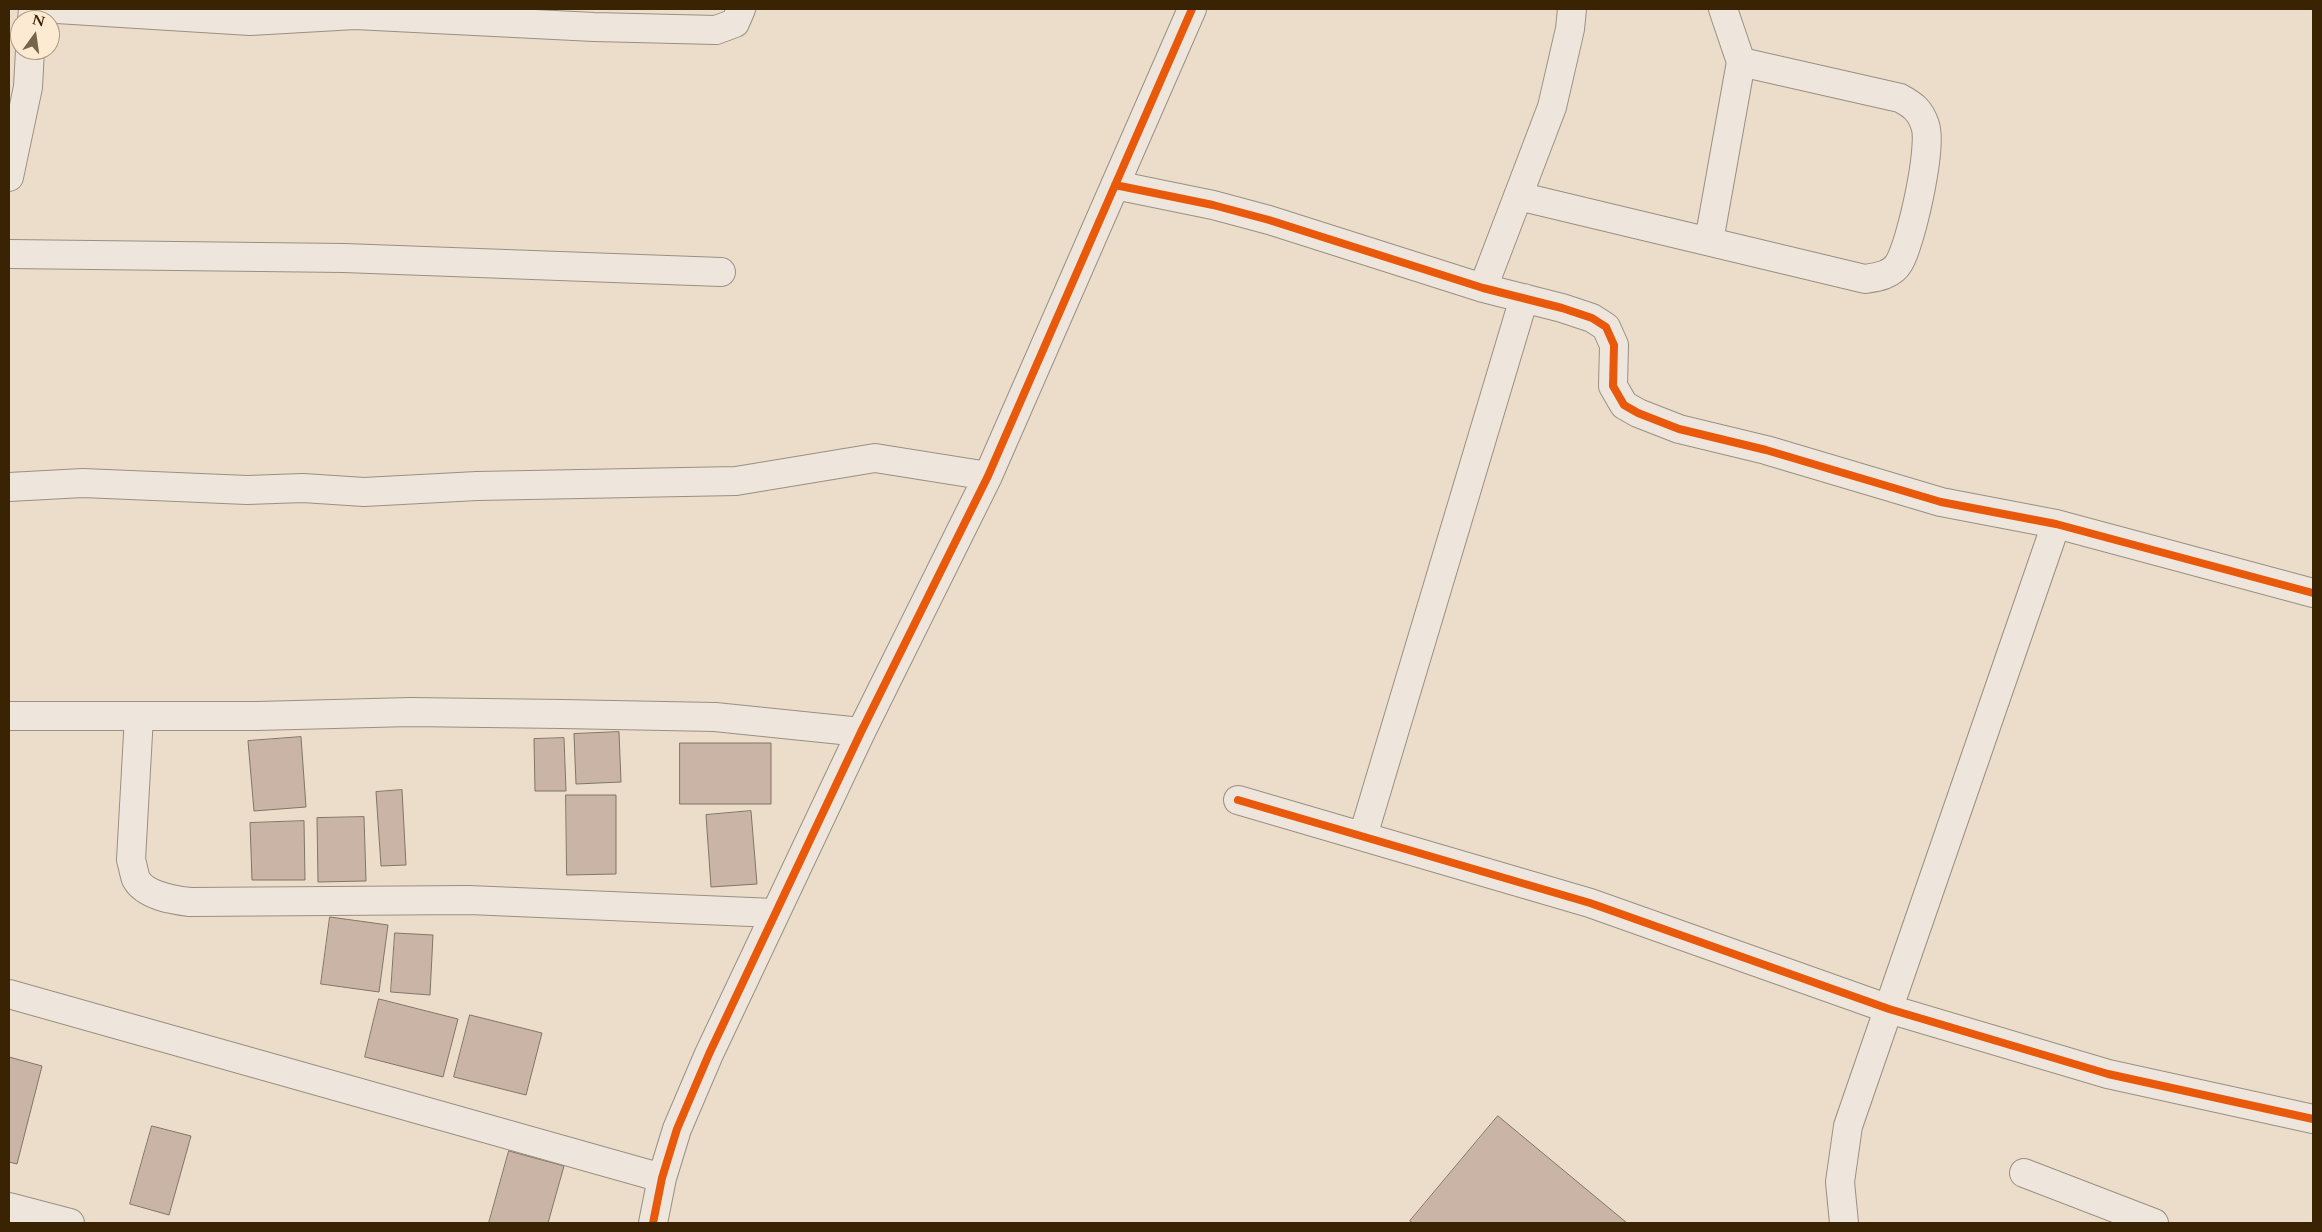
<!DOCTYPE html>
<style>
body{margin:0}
#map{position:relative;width:2322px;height:1232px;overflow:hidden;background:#ebddc9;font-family:Cardo,serif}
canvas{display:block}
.frame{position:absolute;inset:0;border:10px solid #3a2303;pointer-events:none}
.north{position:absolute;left:10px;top:10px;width:50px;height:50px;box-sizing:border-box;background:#fcebd2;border:1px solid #ae9b7f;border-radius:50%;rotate:14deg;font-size:14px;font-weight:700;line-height:20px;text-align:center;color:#3a2303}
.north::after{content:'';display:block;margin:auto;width:18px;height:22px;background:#786448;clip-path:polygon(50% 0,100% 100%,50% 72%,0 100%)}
</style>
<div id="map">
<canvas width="2322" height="1232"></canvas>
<div class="frame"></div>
<div class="north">N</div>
</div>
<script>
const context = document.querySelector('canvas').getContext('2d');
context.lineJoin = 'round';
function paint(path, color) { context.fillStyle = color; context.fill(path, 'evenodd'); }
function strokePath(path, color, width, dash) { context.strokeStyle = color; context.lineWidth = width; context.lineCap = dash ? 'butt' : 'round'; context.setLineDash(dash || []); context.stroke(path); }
const building = new Path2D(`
 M619 732 621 782 576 784 574 734Z
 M301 737 306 807 254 811 248 741Z
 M564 738 566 791H535L534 739Z
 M680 743H771V804H680Z
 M402 790 406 865 381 866 376 792Z
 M566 795H616V874L567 875Z
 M751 811 757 884 711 887 706 815Z
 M364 817 366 881 318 882 317 818Z
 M304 821 305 880H252L250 823Z
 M330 917 388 925 379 992 321 984Z
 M395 933 433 935 430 995 391 992Z
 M379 999 458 1019 443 1077 365 1057Z
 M470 1015 542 1033 526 1095 454 1077Z
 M9 1057 42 1066 17 1164 9 1162Z
 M1498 1116 1627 1223H1413L1410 1221Z
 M152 1126 191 1136 169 1215 130 1204Z
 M509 1151 564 1166 548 1223H489Z`);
paint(building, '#c9b4a5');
strokePath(building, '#807566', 1);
const minor = new Path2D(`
 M57 9 250 21 355 15 594 27 716 30 735 23 741 9
 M32 20 33 9
 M9 177 28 87 30 50
 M1115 185 1213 205 1269 220 1483 288 1562 308 1592 318 1606 327 1614 345 1613 386 1624 405 1638 413 1679 429 1766 450 1941 502 2056 524 2313 593
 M1518 196 1865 279C1878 277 1892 275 1899 263 1911 243 1933 146 1925 125 1920 110 1913 105 1900 98L1741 62
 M1709 241 1741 62 1723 9
 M9 254 344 258 721 272
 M1483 288 1552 107 1570 29 1572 9
 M9 487 83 483 247 490 303 488 364 492 477 486 736 481 875 458 988 476
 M9 716H257L410 712 562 714 715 717 861 732
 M139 716 131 860C133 866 134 874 136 879 145 896 174 900 190 902L469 900 774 913
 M1238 800 1590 903 1889 1009 2108 1074 2313 1119
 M1363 836 1524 298
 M9 994 662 1178
 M2024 1173 2154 1223
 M9 1207 70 1223
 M653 1223 662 1178 677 1129 709 1054 861 732 988 476 1192 9
 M1844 1223 1840 1182 1848 1126 2056 524`);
strokePath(minor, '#9a8f80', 30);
strokePath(minor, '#eee6dd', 28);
strokePath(new Path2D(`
 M1115 185 1213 205 1269 220 1483 288 1562 308 1592 318 1606 327 1614 345 1613 386 1624 405 1638 413 1679 429 1766 450 1941 502 2056 524 2313 593
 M1238 800 1590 903 1889 1009 2108 1074 2313 1119
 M653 1223 662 1178 677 1129 709 1054 861 732 988 476 1192 9`), '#e8590c', 8);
</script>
